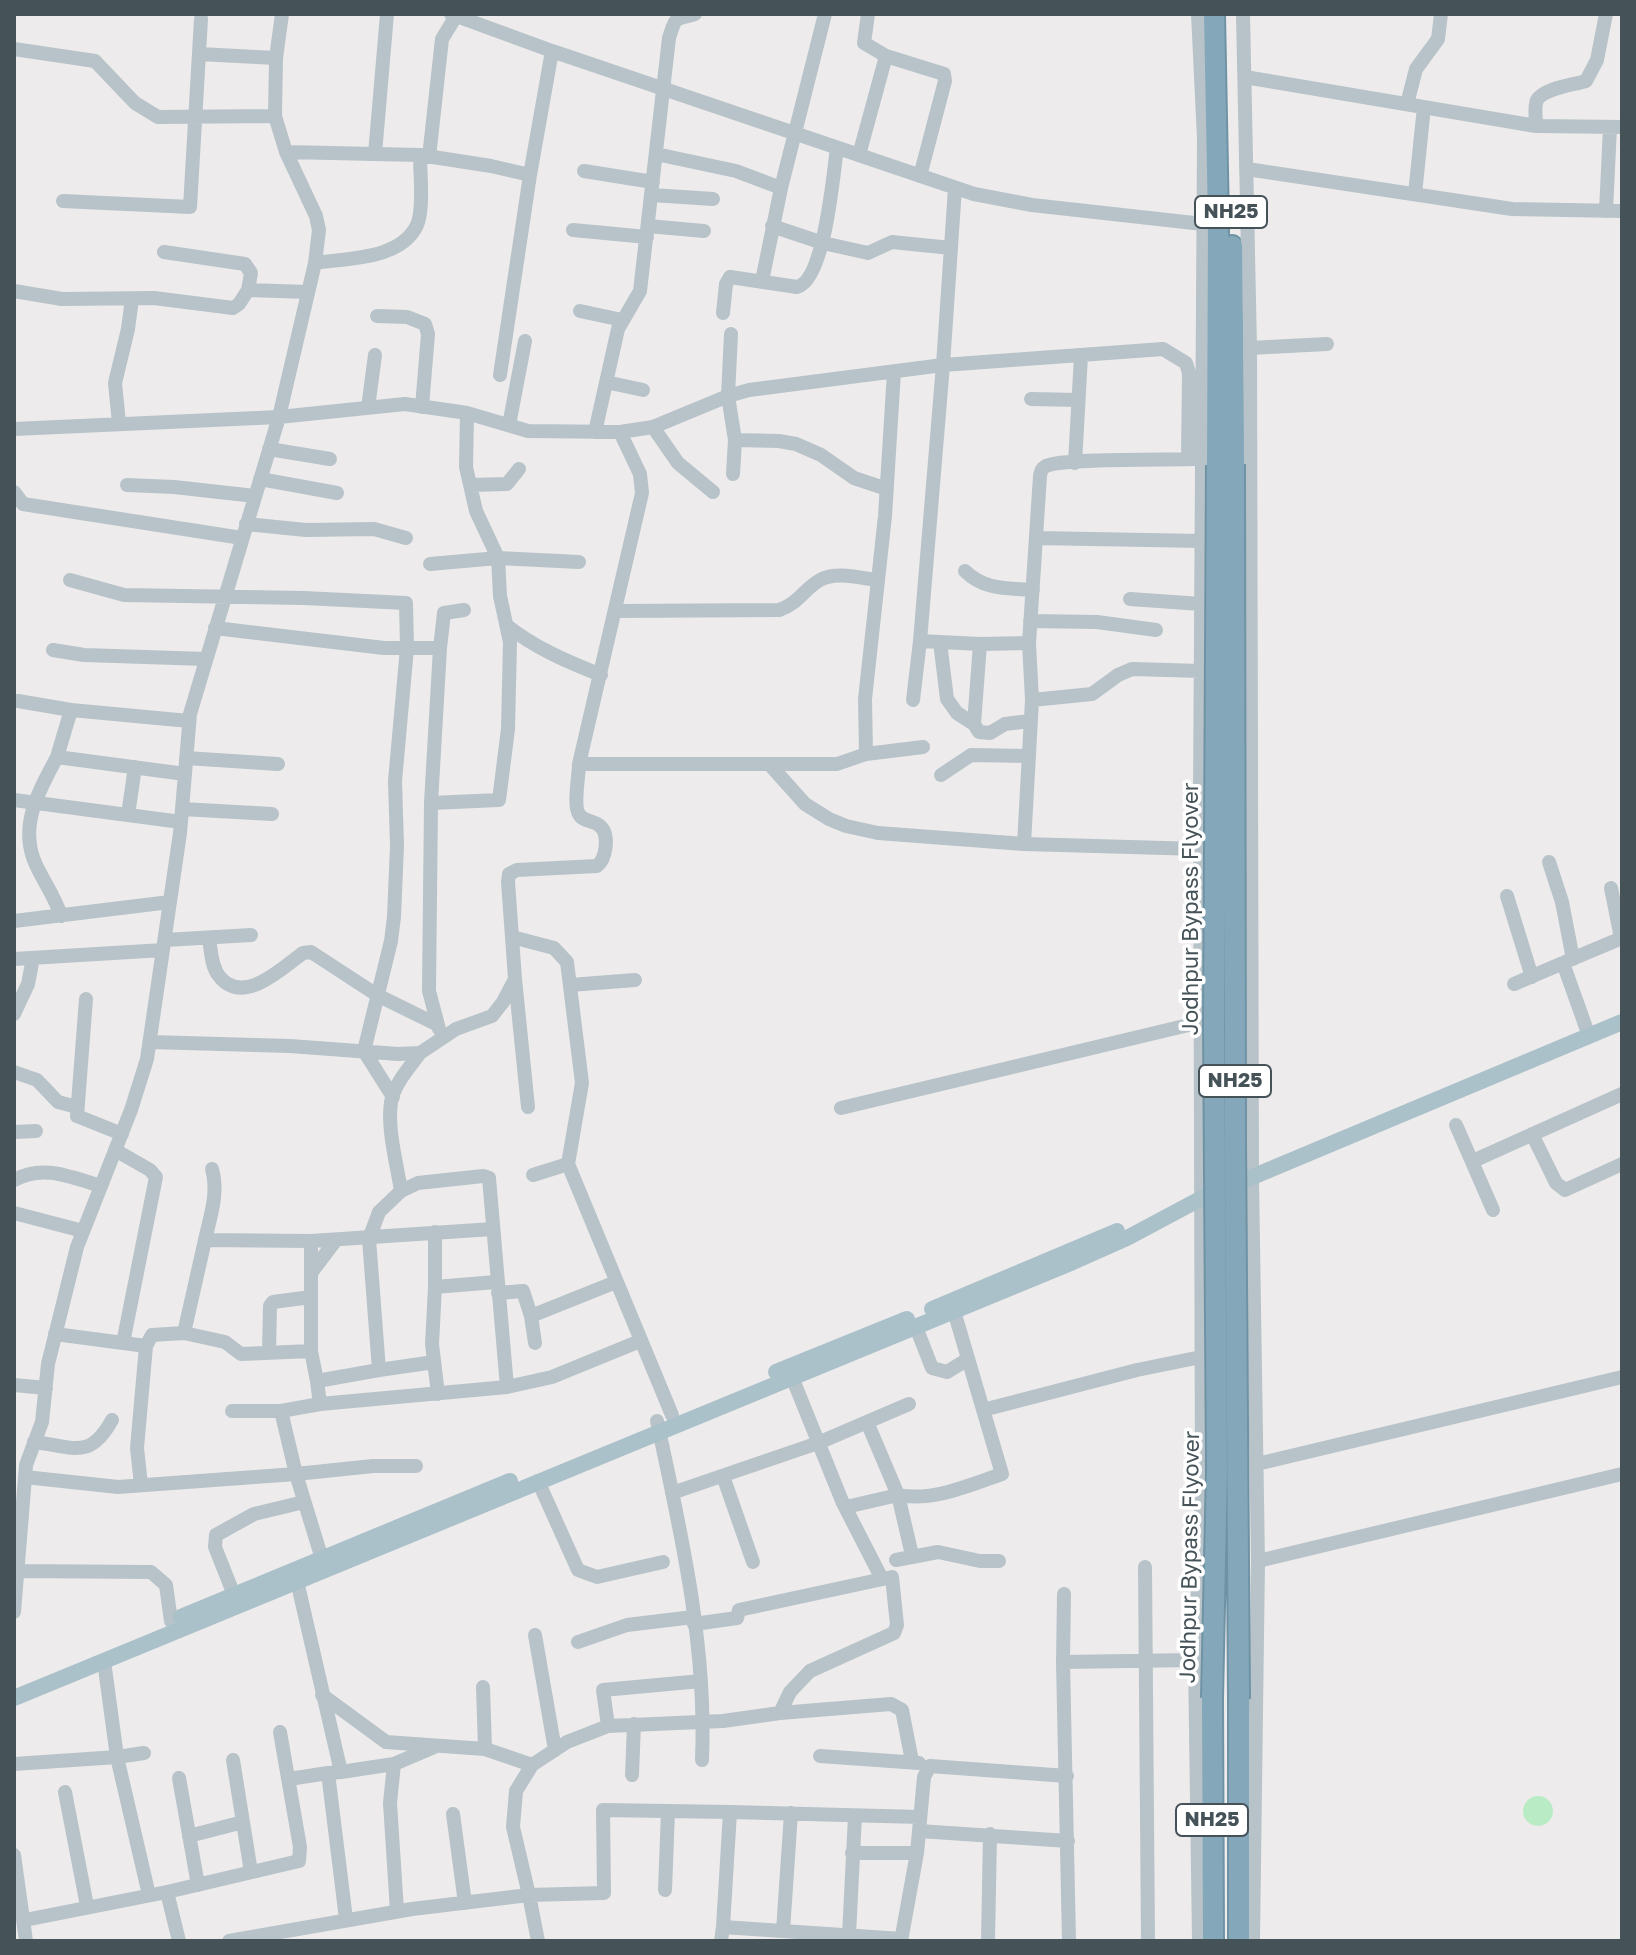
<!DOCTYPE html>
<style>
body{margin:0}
#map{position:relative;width:1636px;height:1955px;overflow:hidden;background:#eeebec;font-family:"Golos Text",sans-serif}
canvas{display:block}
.frame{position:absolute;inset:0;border:16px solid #455258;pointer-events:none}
</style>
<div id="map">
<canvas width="1636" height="1955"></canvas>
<div class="frame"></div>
</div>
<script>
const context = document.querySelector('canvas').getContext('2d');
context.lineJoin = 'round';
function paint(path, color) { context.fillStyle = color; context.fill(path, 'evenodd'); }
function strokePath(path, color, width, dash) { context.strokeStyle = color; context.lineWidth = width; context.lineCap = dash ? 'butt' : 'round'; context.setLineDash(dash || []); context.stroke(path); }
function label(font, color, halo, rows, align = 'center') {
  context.font = font + ' "Golos Text",sans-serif'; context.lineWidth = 7; context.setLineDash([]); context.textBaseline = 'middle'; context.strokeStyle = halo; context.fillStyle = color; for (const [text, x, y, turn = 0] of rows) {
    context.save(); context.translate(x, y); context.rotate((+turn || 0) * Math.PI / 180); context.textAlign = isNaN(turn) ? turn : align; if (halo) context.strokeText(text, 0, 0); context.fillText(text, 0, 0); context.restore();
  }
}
paint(new Path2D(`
 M1523 1811a15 15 0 1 1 30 0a15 15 0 1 1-30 0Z`), '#b9ecc4');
const highway = new Path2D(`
 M1214 14 1218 223 1217 465
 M1232 246 1234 464
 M1212 1698 1213 1941
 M1239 1941V1699`);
strokePath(highway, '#6f93a5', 24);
strokePath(new Path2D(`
 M451 14 552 51 974 194 1032 205 1203 224
 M1198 14 1204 139 1200 796 1202 1491 1195 1660 1199 1941
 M1243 14 1250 348 1252 1179 1258 1561 1253 1941
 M14 49 95 61 135 103 158 117 275 116
 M199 54 276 58
 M886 56 944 74 945 81 920 176
 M1245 77 1536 126 1622 127
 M1407 104 1416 69 1438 39 1441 14
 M1536 126C1536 119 1534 106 1537 100 1544 88 1573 85 1586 81L1597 60 1606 14
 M286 152 420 155 491 166 530 175 500 375
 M375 154 387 14
 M656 154 736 171 781 188
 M859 155 886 56 864 43 868 14
 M429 157 442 39 456 16
 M1247 169 1512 209 1622 211
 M584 171 653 182
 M530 175 552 51
 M1415 194 1424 107
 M652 195 713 199
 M63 201 190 207 201 19
 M1606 211 1610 127
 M648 226 704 231
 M772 226 823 243 868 253 892 242 951 248
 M573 230 647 237
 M164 252 245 264 251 273 248 290
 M315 263C346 258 401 260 417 225 424 209 420 173 420 155
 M762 281 781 188 825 14
 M14 291 62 299 154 298 233 308 239 304 248 290 308 292
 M580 311 622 320
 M723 313 726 284 730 277 797 287C825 280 833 175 837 148
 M377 316 407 317 425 324 428 334 422 407
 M731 334 728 396 735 440 733 474
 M1250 348 1327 344
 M606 382 643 390
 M1031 399 1078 400
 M368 408 375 355
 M119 423 115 383 128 329 132 299
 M509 425 525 341
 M653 427 678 463 713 492
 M14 429 279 417 405 404 467 413 528 431 620 432 653 427 728 396 749 390 943 365 955 188
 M595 432 618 329 640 291 669 38C676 15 675 20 695 14
 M620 432 640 474 642 493 579 764C579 775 573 806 579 814 583 822 594 820 600 826 610 835 606 859 597 866L517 870 509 874 508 882 512 937 554 948 567 962 582 1083 568 1164 672 1415
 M735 440 779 441 796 444 821 455 854 478 887 489
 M269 449 330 459
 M1194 459C1169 460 1061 458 1046 466 1041 469 1041 471 1040 476L1029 643 1032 700 1024 844 1200 849
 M1075 463 1081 356
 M260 479 337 493
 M127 485 174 487 255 496
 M470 485 507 484 519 469
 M14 492 23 504 242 538
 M246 524 306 530 374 529 406 538
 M1036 538 1202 541
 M430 564 498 558 476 511 466 467 467 413
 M965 571C984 590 1007 588 1033 590
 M70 580 124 595 304 598 406 603 407 648 395 781 397 846 394 917 391 941 364 1051 393 1097
 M1130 599 1201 604
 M616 611 779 610C798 604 804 589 820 580 836 571 860 578 877 580
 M1030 621 1097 622 1156 630
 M506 625C535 648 566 661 601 675
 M215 628 384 648H440L431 803 499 800 508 729 510 642 500 596 498 558 579 562
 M940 642 947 699 957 713 974 724
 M980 644 1029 643
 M440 648 444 613 464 610
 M53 650 84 655 206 659
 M913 700 920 641
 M1032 700 1092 694 1118 675 1132 669 1201 671
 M18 701 71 710 189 721
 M1030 721 1005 724 990 733 979 732 974 724 980 644 920 641 943 365 1163 349 1186 363 1189 373 1188 459
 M866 754 865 699 885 516 894 372
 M57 757 71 710
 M186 758 278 764
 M579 764H837L866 754 923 747
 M771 766 805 804 829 819 846 826 878 833 1024 844
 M941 775 971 755 1028 756
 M14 800 181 822
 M431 803 429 991 439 1029
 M182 809 272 814
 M128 815 135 767
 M1549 862 1562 902 1573 959
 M1611 888 1621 938
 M1507 896 1532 977
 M61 916C55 897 44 882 36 865 18 826 39 791 57 757L185 774
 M14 921 170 902
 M209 938C211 950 211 966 219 976 243 1007 282 968 303 953L311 952 377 995 438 1025
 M165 940 251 935
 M14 959 163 950
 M1567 961 1622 938
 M515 979 528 1107
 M1514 984 1563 963 1589 1036
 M570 985 635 980
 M86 999 77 1116 122 1134
 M14 1014 28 984 33 958
 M150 1042 290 1046 398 1054 420 1053 456 1029 492 1016 503 1002 515 979 512 937
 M14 1072 37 1080 58 1102 77 1107
 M841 1108 1201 1022
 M1456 1125 1493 1210
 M14 1132 36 1131
 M1532 1134 1556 1183 1565 1190 1622 1164
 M115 1150 150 1170 156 1177 123 1343
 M1473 1161 1622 1094
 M533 1175 568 1164
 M14 1180C44 1164 70 1177 101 1186
 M401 1191C397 1164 387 1130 391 1102 394 1084 410 1067 420 1053
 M14 1213 83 1231
 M435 1232V1287L496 1282
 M205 1240C210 1217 219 1193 212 1169
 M311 1273 336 1240
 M435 1287 432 1344 438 1394
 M498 1293 523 1291 531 1316 616 1282
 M531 1316 535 1343
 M916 1327 932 1368 947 1372 968 1359
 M184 1333 225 1342 241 1354 311 1351
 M55 1334 146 1346 137 1448 141 1485
 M146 1346 152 1335 184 1333 205 1240 311 1241
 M269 1353 270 1306 273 1302 311 1297
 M379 1370 434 1362
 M792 1377 842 1501 882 1579
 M317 1381 311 1351V1241L493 1229
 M14 1385 46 1388
 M507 1387 552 1377 640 1341
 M320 1404 507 1387 489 1178 483 1176 418 1183 401 1191 379 1212 369 1239 379 1370 317 1381 320 1404 281 1411 296 1474 373 1466H416
 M983 1410 1137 1370 1201 1357
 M232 1411H281
 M657 1421C681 1532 707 1646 702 1760
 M867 1422 898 1495C933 1502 969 1485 1002 1474L954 1311
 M34 1442C74 1447 90 1460 112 1420
 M1257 1464 1622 1377
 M723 1476 753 1562
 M25 1477 118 1487 296 1474 322 1559
 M538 1481 578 1570 597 1577 663 1562
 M672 1493 818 1443 909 1404
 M846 1507 898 1495 912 1555
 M896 1560 938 1552 980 1561H999
 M1258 1561 1622 1474
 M1145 1567 1148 1941
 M17 1571 151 1572 166 1585 171 1621
 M297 1581 341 1772 328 1773
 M234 1595 215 1547 216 1535 254 1514 304 1502
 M14 1612 26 1465 42 1422 48 1364 77 1247 131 1110 147 1059 180 833 190 714 279 417 315 263 319 230 316 216 286 152 275 116 276 58 282 14
 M694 1624 737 1618 739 1610 892 1577 897 1625 894 1633 810 1671 790 1692 780 1713
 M535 1635 555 1750
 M578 1642 627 1625 693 1617
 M1063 1662 1064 1594
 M483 1687 485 1749
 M608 1726 603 1690 701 1681
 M144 1753 117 1757 149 1895
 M820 1756 919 1763
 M233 1760 251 1872
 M14 1764 117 1757 104 1661
 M394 1764 390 1803 397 1911
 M532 1765 567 1742 608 1726 723 1721 780 1713 891 1704 902 1710 912 1761
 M341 1772 394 1764 434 1747
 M632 1775 634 1724
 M179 1778 198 1885
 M289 1779 328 1773 346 1919
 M65 1792 87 1906
 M453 1814 465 1903
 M919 1831 1068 1841
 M189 1836 243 1822
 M852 1853H917
 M14 1855 26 1941
 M665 1890 668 1811
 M167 1892 179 1941
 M25 1920 167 1892 299 1861 300 1847 280 1732
 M723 1927 730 1812 920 1817
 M783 1931 791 1813
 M849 1935 855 1816
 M229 1941 412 1909 529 1895 513 1827 516 1791 532 1765 485 1749 386 1742 322 1695
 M538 1941 529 1895 604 1893 603 1810 730 1812
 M721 1941 723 1927 902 1939
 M901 1941 917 1853 924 1777 930 1766 1067 1776
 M988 1941 990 1834
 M1069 1941 1063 1662 1195 1660`), '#b7c3c8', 14);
strokePath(new Path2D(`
 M932 1309 1117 1231
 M776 1372 907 1319
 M181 1617 510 1481
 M14 1698 1073 1262 1127 1238 1202 1198 1622 1022`), '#abc1ca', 16);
strokePath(highway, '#84a8ba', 20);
const highwayBridge = new Path2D(`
 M1234 464 1235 1140 1239 1699
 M1212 1698 1217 1469 1214 1024 1217 465`);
strokePath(highwayBridge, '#6f93a5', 24, []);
strokePath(highwayBridge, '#84a8ba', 20);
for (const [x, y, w] of [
 [1231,212,72],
 [1235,1081,72],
 [1212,1820,72]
]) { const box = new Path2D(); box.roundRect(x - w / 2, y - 16, w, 32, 6); context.fillStyle = '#fff'; context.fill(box); strokePath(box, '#455258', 2); }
label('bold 20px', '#455258', null, [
 ["NH25",1231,212],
 ["NH25",1235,1081],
 ["NH25",1212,1820]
]);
label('22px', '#455258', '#fff', [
 ["Jodhpur Bypass Flyover",1191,909,-90],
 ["Jodhpur Bypass Flyover",1190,1557,-89]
]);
</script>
